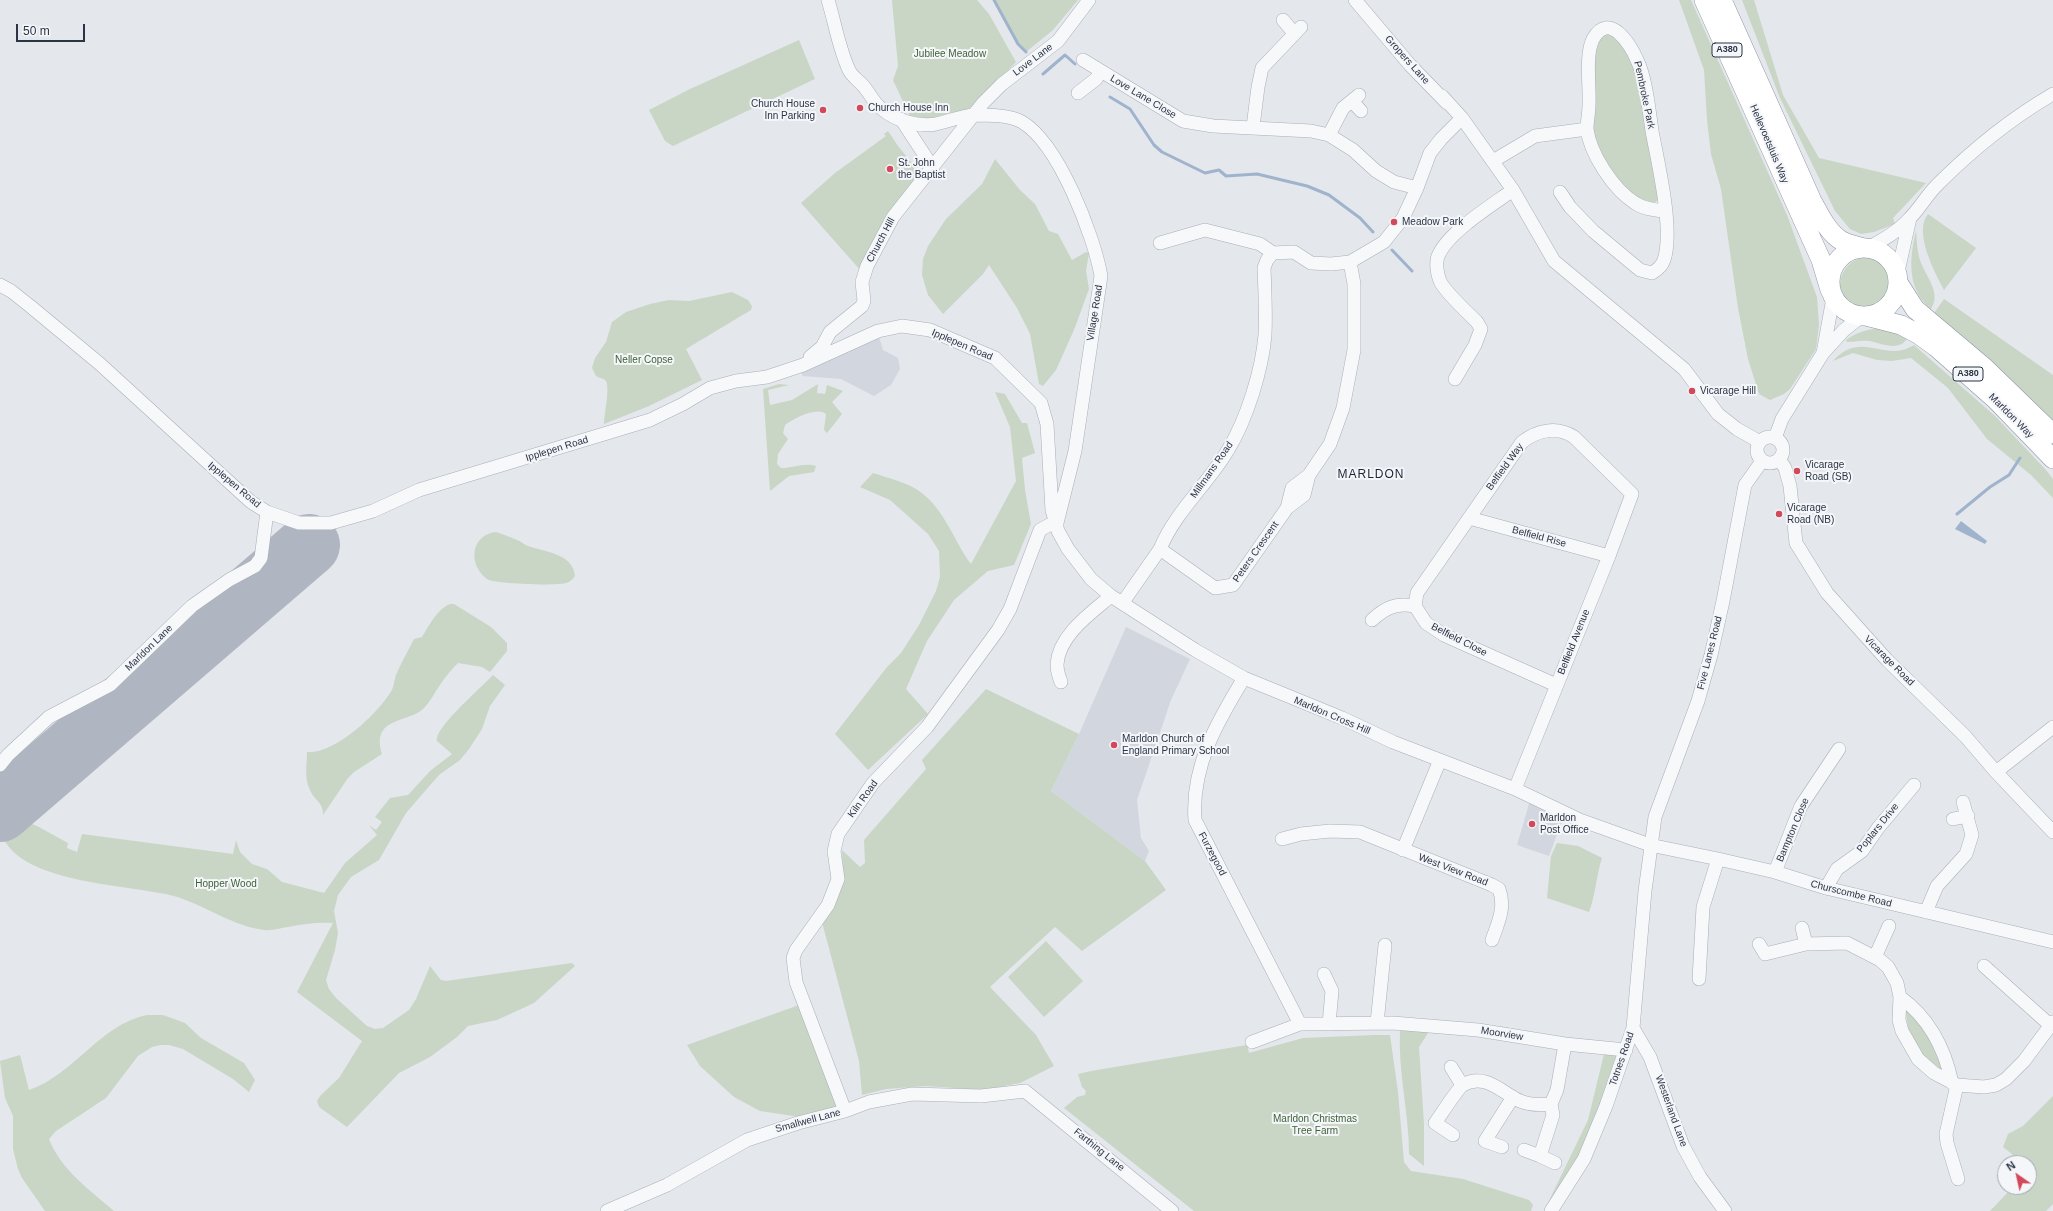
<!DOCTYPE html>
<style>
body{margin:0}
#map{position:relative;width:2053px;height:1211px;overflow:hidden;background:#e4e7ec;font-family:Helvetica,sans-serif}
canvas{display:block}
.north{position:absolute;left:1997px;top:1155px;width:40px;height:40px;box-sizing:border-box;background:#f4f6f9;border:1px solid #a4a8b1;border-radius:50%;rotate:326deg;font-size:11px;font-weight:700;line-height:16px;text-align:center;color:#2b3445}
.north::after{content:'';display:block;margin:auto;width:14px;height:18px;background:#d1495b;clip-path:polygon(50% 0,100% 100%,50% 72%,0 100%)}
.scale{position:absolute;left:16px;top:24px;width:69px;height:18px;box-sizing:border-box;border:2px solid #2b3445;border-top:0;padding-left:5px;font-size:12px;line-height:14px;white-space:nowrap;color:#2b3445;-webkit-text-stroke:3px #f4f6f9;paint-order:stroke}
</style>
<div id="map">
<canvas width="2053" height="1211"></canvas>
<div class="north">N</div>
<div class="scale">50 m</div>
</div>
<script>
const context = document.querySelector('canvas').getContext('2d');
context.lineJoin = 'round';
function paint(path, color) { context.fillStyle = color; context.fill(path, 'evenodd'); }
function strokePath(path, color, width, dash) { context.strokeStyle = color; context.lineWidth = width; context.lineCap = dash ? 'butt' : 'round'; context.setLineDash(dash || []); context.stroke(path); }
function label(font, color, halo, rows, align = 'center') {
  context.font = font + ' Helvetica,sans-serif'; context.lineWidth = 4; context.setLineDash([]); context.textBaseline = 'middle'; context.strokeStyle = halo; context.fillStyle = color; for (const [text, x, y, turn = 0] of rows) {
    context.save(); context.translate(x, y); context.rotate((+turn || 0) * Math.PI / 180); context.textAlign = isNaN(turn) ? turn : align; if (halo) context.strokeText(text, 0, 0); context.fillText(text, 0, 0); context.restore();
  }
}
paint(new Path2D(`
 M879 337 883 350 898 358 900 369 891 385 874 396 841 379 803 376 799 369Z
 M1126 627 1190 659 1171 700 1137 800 1141 838 1149 851 1145 861 1051 791 1079 734Z
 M1531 797 1565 813 1549 856 1517 845Z`), '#d2d6de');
paint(new Path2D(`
 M892 0H977L989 14 1016 62C994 86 973 116 938 120 930 121 919 119 911 119L893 80 898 66Z
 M994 0H1078L1053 30 1026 52 1018 44Z
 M1679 0H1691L1787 215 1817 297 1819 325 1816 349 1790 389 1784 394 1770 400 1759 394 1748 359 1738 308 1721 189 1711 154 1707 120 1704 70Z
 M1742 0H1754L1783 95 1819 158 1926 183 1893 218 1895 224 1874 232 1861 234 1850 229 1835 211 1780 98Z
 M1606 32 1615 35 1633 61 1646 121 1659 199 1653 204 1646 203 1621 185 1605 165 1592 128 1595 44Z
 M799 40 815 79 673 146 665 141 649 110 690 89Z
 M888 131 898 146 924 178 861 271 801 203 835 173 886 136 884 134Z
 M995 159 1020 190 1035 204 1049 231 1058 234 1072 260 1086 252 1089 253 1086 271 1089 289 1074 330 1056 370 1043 386 1039 384 1030 334 1017 308 989 265 983 274 943 314 928 295 922 275 923 259 928 246 946 219 982 184Z
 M1928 214 1976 248 1944 290C1935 273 1913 232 1928 214Z
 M1916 231C1917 240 1917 251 1920 260 1925 276 1942 292 1931 309 1907 290 1909 259 1916 231Z
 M1840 285a28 28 0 1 1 56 0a28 28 0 1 1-56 0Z
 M732 292 748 300 752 306 751 310 686 349 702 380 649 406 604 424C604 414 611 385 605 380 602 378 599 378 596 376L592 368 595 358 606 342 612 322 626 312 650 304 669 300 689 301Z
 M1944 299 2053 375V424L1932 316Z
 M1881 328 1894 332 1907 339C1898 352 1881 343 1869 341 1861 340 1854 342 1847 342L1846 340C1857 332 1868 329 1881 328Z
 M1914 345 1995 416 2046 470 2053 479V498L2031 475 1987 439 1948 388 1911 358 1892 361 1877 360 1853 353 1833 361C1862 329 1884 364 1914 345Z
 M779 384 789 385 768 390 770 405 792 400 818 384 817 393 825 394 827 385 843 391 832 402 842 414 827 433 824 430 826 414C816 406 793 419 785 425L783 433 788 439 778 454 777 464 781 468C792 468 806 462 816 466L814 472 789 476 770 491 763 389Z
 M995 392 1005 394 1022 423H1027L1035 453 1022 458 1025 490 1031 524 1014 565 988 571 954 600 927 641 906 689 928 714 868 770 835 734 887 667 901 653 919 625 936 591 940 577 939 551 928 534 890 500 860 487 873 473C888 478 906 482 919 491 945 509 953 540 971 564L1016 481 1010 427Z
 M496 532C503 534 510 537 517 540 521 541 524 545 528 546 544 552 573 553 575 576 573 579 570 582 566 583 557 586 494 584 487 579 468 565 470 535 496 532Z
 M450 604H454L491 627 507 643V651L490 672 482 667 458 663C451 670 445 677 440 685 435 692 430 702 424 708 408 724 371 716 382 754L354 772 348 778 323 815C324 803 314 800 310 790 304 779 307 763 307 752 335 754 376 715 390 693 394 688 394 681 396 675 401 663 408 651 414 639L422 637C429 626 437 609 450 604Z
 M493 675 505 685 490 706 482 729 469 749 460 760 439 775 406 813 379 860 351 877 338 895 334 911 338 933 335 950 326 980 329 989 336 998 367 1026 375 1029 383 1028 409 1010 416 999 430 966 441 980 446 981 572 963 575 966 534 1003 497 1020 468 1026 457 1037 430 1057 399 1073 347 1127 319 1107 317 1101 320 1096 339 1078 362 1041 297 992 333 923C318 922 303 924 288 927 280 928 272 931 264 930 232 926 205 905 174 896 130 884 0 884 0 822L12 816 37 826 68 843 67 848 77 852 82 834 233 854 236 840 240 852 252 864 267 869 282 882 324 893 345 863 377 835 369 825 376 830 382 822 375 817 390 798 408 795 430 771 452 754 437 741C434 728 482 687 493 675Z
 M986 689 1079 734 1051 791 1145 861 1166 890 1082 951 1055 927 990 987 1036 1035 1054 1066 1020 1083 983 1090 926 1086 886 1089 862 1095 859 1061 822 922 843 874 842 850 860 867 865 863 864 840 926 769 922 760Z
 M1557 843 1578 846 1602 858C1596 876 1596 894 1589 912L1547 898 1551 856Z
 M1046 941 1083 981 1044 1017 1008 977Z
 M799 1005 838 1107 800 1117 760 1111 734 1097 700 1066 687 1045Z
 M1906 1006C1923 1025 1938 1044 1943 1070 1917 1055 1906 1036 1906 1006Z
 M147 1015H163L185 1023 201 1038 244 1063 255 1080 249 1092 233 1079 183 1049 169 1045H161L152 1047 138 1056 106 1098 56 1131 49 1139C61 1170 90 1190 114 1211H45L22 1178 18 1169 13 1149V1116L5 1098 0 1061 20 1055 29 1090C74 1075 99 1025 147 1015Z
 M1430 1030 1419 1047 1424 1124V1166L1409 1154C1409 1113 1398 1073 1400 1031Z
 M1375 1035H1390L1398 1092 1404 1162 1411 1171 1463 1179 1529 1200 1533 1205 1531 1211H1194L1064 1108 1077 1097 1085 1095 1086 1091 1082 1087 1078 1074 1091 1071 1247 1045 1249 1053 1303 1038Z
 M1604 1054 1620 1055 1586 1145 1552 1205 1546 1207 1588 1120Z
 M2053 1096V1204L2046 1211H1990L2013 1187H2029V1163H2015L2012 1154 2003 1147 2008 1134 2023 1126Z`), '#c9d6c5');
paint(new Path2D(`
 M1961 521 1987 541 1985 544 1955 529Z`), '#9fb4cc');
strokePath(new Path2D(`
 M994 0 1018 44 1026 52
 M1043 74 1065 55 1075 64
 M1110 97 1130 109 1154 145 1162 152 1205 173 1219 170 1226 176 1257 174 1307 186 1329 195 1360 218 1373 232
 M1392 250 1412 271
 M1957 514 1990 487 2009 475 2020 458`), '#9fb4cc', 3);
strokePath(new Path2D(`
 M0 811 309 545`), '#b0b6c1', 62);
const minor = new Path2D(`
 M828 0C835 23 839 49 849 70 852 77 861 82 865 88 871 95 874 104 882 109 896 121 918 127 936 124 949 121 962 116 974 115 989 115 1010 115 1022 122 1059 144 1094 236 1101 276L1075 451 1057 523
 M1355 0 1410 65 1447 103
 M1283 20 1294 33
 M1083 60 1183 121 1213 126 1311 131 1329 135 1353 150 1376 171 1394 182 1417 188 1430 153 1441 139 1462 118
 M1078 93 1096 79 1101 71
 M1442 96 1462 118 1513 190 1554 261 1684 369 1718 414 1737 429 1760 442
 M1352 101 1361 111
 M901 119 933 168
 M1253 127 1258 87 1262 68 1301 27
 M1587 129C1590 154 1614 190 1635 203 1644 209 1655 210 1665 211
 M1329 135 1343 108 1359 95
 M1493 161 1535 136 1587 129C1587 121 1589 113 1589 105 1590 87 1585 55 1593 39 1609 10 1631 45 1637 60 1646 78 1649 110 1652 131 1658 163 1674 230 1664 260 1662 266 1657 270 1652 273L1640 270 1593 231 1570 207 1560 192
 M1160 243 1205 230 1260 244 1273 253 1294 252 1311 263 1331 264 1350 262 1384 242 1403 218 1417 188
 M1868 248C1883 240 1899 231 1910 218 1920 208 1927 195 1937 185 1972 150 2010 119 2053 94
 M1897 276 1910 218
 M0 285 11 291 30 306 100 364 251 502 267 512 299 523H331L373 511 419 490 650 420 683 404 710 388 736 381 767 377 803 365 878 331 902 326 930 330 995 358 1041 403 1047 424 1052 510 1058 531 1068 549 1091 579 1111 596 1195 650 1244 678 1342 718 1393 742 1515 789 1580 820 1650 845 1718 859 1775 872 1826 888 2053 942
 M1823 353 1833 298
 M810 357 822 347 830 332 862 306 864 301 862 282 867 266 893 217 983 103 1002 84 1058 41 1089 0
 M1455 379 1475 345 1481 329 1477 322C1468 313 1444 291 1440 281 1437 274 1435 261 1439 254 1450 231 1492 205 1513 190
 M1757 450a13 13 0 1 1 26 0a13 13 0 1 1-26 0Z
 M1775 438 1782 419 1823 353 1844 330 1862 316
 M1779 459 1785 468 1790 486 1796 543 1827 593 1887 660 1965 736 1996 772 2053 832
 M1287 508 1292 488 1309 475 1330 444 1343 408 1354 350V284L1350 262
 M1469 518 1609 556
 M1160 549 1215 588 1233 585 1287 508 1304 495 1309 475
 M1123 602 1160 549C1175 512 1208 484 1228 450 1247 419 1262 370 1265 335 1266 313 1265 290 1264 268L1267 260 1273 253
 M1415 606 1417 593 1522 442C1538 430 1557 426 1574 437L1632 494 1609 556 1515 789
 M1372 620C1386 607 1396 603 1415 606L1426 623 1444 635 1556 685
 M1244 678C1217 722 1191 767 1195 820L1300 1024
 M1061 682C1059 677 1057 670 1057 664 1059 635 1091 613 1111 596
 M0 765 8 755 49 717 110 685 192 606 229 580 255 566 261 558 267 512
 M1996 772 2053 727
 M1953 819 1968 816
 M1282 839 1301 834 1330 831 1360 832 1492 885 1499 889C1506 907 1498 923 1492 940
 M1403 850 1440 760
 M1775 872 1801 806 1839 749
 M1826 888 1837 869 1862 851 1878 828 1914 785
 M1926 912 1937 886 1966 854 1972 835 1963 802
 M1802 928 1806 944
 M1759 944 1765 954 1806 944 1847 943 1880 960 1888 967 1897 983 1900 997 1899 1020 1902 1031 1918 1059 1934 1073 1957 1085 1984 1087 1996 1085 2006 1079 2024 1061 2053 1022
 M1875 957 1889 926
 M1984 966 2050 1025
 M1324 974 1332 991 1329 1024
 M1699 979 1703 907 1718 859
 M1900 997C1929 1018 1945 1049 1952 1083
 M1377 1023 1385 945
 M1633 1028 1650 1057 1683 1146 1700 1177 1725 1211
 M1252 1042 1300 1024 1393 1023 1478 1030 1565 1044 1626 1050
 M1451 1067 1462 1085
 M1957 1085 1946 1134 1947 1143 1958 1179
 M845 1111 796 982 793 958 796 950 828 905 838 879 834 851 838 834 873 783 927 727 998 630 1010 609 1040 530 1049 525H1057
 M1453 1135 1435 1123C1441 1115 1457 1089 1463 1085 1485 1072 1502 1093 1520 1101 1529 1105 1541 1105 1551 1104L1557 1090 1565 1044
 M1502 1147 1485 1141 1513 1097
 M1524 1150 1540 1156 1553 1115 1551 1104
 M1540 1156 1555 1163
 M607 1211 667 1185 747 1140 798 1123 845 1111 869 1102 912 1094 981 1096 1025 1091 1172 1211
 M1551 1211 1584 1159 1606 1106 1633 1028 1645 891 1655 817 1698 701 1711 655 1723 601 1745 485 1762 461`);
const highway = new Path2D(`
 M1704 0 1821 260 1830 290
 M1722 0 1812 201C1820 215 1828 233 1842 241 1848 244 1857 246 1864 248
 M1830 282a34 34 0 1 1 68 0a34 34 0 1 1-68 0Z
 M1899 284 1915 309 1985 368 2053 434
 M1866 316 1901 325 1918 334 1936 347 1996 400 2053 459`);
strokePath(minor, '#a9aeb7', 14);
strokePath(highway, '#8b94a3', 20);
strokePath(minor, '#f7f8fa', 13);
strokePath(highway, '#fff', 19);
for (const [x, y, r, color] of [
 [860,108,4,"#d1495b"],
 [823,110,4,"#d1495b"],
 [890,169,4,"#d1495b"],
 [1394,222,4,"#d1495b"],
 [1692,391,4,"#d1495b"],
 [1797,471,4,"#d1495b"],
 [1779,514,4,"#d1495b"],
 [1114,745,4,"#d1495b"],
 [1532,824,4,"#d1495b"]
]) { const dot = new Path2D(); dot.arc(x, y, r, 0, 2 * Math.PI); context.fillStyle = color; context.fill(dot); strokePath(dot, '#f4f6f9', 1.5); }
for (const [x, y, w] of [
 [1727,50,30],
 [1968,374,30]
]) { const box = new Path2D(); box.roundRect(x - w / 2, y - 7, w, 14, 3); context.fillStyle = '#f4f6f9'; context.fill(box); strokePath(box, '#2b3445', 1); }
label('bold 9px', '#2b3445', null, [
 ["A380",1727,50],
 ["A380",1968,374]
]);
label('10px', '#3f6138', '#f4f6f9', [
 ["Jubilee Meadow",950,54],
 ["Neller Copse",644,360],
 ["Hopper Wood",226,884],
 ["Marldon Christmas",1315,1119],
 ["Tree Farm",1315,1131]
]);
label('10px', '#2b3445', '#f4f6f9', [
 ["Love Lane",1033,60,-37],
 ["Gropers Lane",1407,60,48],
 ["Pembroke Park",1644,95,78],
 ["Love Lane Close",1143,97,31],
 ["Hellevoetsluis Way",1769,144,67],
 ["Church Hill",881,240,-62],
 ["Village Road",1095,313,-81],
 ["Ipplepen Road",962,345,23],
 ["Marldon Way",2011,416,45],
 ["Ipplepen Road",557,449,-17],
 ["Belfield Way",1505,467,-54],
 ["Millmans Road",1212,470,-55],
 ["Ipplepen Road",234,485,40],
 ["Belfield Rise",1539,537,15],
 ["Peters Crescent",1256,552,-55],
 ["Belfield Close",1459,640,27],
 ["Belfield Avenue",1574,642,-68],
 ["Marldon Lane",149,648,-44],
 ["Five Lanes Road",1710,653,-76],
 ["Vicarage Road",1889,661,45],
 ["Marldon Cross Hill",1332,716,23],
 ["Kiln Road",863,799,-54],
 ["Poplars Drive",1878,828,-51],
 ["Bampton Close",1793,830,-67],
 ["Furzegood",1212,854,62],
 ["West View Road",1453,870,21],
 ["Churscombe Road",1851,894,14],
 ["Moorview",1502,1034,9],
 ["Totnes Road",1622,1059,-71],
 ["Westerland Lane",1671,1111,70],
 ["Smallwell Lane",808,1121,-15],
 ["Farthing Lane",1099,1150,39]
]);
label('10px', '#2b3445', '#f4f6f9', [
 ["Church House",815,104,"right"],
 ["Inn Parking",815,116,"right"],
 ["Church House Inn",868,108],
 ["St. John",898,163],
 ["the Baptist",898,175],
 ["Meadow Park",1402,222],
 ["Vicarage Hill",1700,391],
 ["Vicarage",1805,465],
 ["Road (SB)",1805,477],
 ["Vicarage",1787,508],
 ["Road (NB)",1787,520],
 ["Marldon Church of",1122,739],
 ["England Primary School",1122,751],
 ["Marldon",1540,818],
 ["Post Office",1540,830]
], 'left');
context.letterSpacing = '1px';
label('12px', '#1d2536', '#f4f6f9', [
 ["MARLDON",1371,475]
]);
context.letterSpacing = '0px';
</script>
